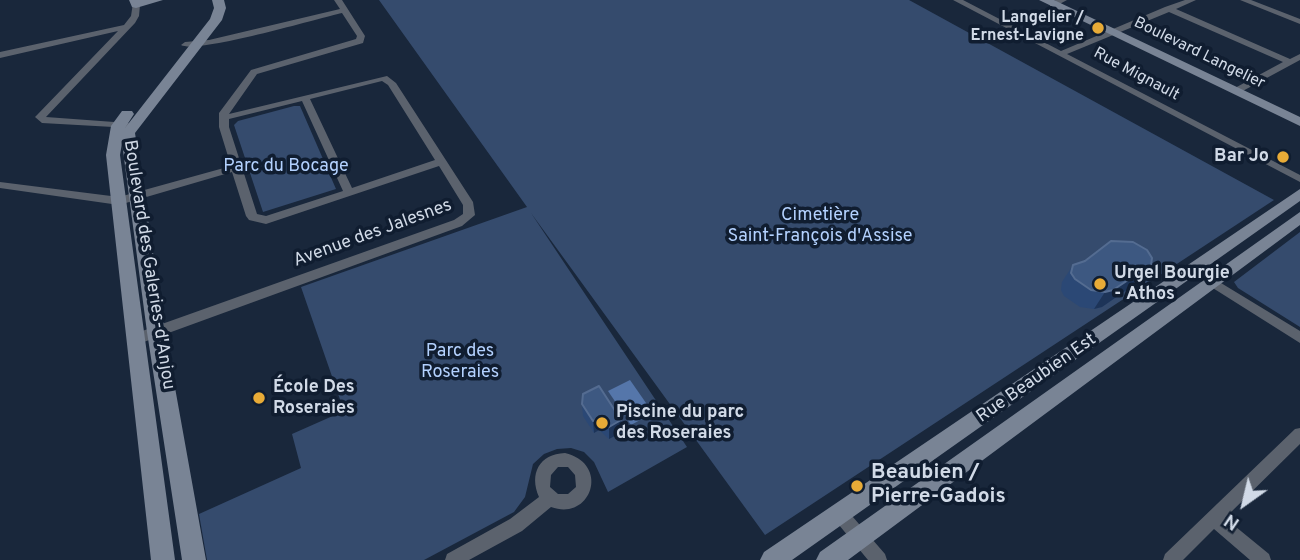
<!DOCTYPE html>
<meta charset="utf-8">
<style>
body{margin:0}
#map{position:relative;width:1300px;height:560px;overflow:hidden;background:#19273b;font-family:Overpass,sans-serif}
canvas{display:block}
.north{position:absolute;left:1209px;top:469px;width:70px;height:70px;-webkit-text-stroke:5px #101d30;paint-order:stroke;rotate:214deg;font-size:19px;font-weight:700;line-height:28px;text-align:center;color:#d1dae7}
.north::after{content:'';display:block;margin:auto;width:24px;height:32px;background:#d1dae7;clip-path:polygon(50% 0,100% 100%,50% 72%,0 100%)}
</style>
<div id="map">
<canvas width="1300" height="560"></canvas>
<div class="north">N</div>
</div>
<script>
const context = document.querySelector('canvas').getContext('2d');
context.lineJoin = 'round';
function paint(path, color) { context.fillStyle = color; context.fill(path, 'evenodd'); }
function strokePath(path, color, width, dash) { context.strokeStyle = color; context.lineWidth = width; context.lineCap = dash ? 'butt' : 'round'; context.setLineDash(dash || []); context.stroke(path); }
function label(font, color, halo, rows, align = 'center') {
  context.font = font + ' Overpass,sans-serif'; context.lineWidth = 7; context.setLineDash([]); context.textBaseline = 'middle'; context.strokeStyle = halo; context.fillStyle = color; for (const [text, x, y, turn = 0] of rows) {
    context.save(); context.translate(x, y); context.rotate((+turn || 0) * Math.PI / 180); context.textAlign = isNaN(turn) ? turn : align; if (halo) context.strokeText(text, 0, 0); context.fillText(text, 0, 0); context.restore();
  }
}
paint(new Path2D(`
 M379 0H909L1274 200 765 535 531 213 687 447 608 492 594 462 584 452 571 448 557 449 544 454 533 464 525 497 514 512 424 560H207L199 514 301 468 292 434 344 411 301 287 527 207Z
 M294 106H300L336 189 263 212 234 125 238 121Z
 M1300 232V327L1238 288 1234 282Z`), '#354b6d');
paint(new Path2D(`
 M630 380 653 413 631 425 608 391Z`), '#5576aa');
paint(new Path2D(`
 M334 0H342L365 36 363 43 257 74 229 114 387 76 396 83 473 202 475 215 462 226 141 343H131L129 339 131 335 454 220 463 214V205L439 166 266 224 249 220 246 216 232 172 119 205 0 188V182L119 197 231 166 219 127V113L251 70 356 39 357 36 342 13C316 19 197 54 181 45L185 42 209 40 340 9ZM382 81 388 85 435 160 352 188 310 99ZM302 101 343 191 266 216 257 214 229 127V119Z
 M953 0H963L1061 51 1165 7 1185 0H1196L1176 9 1290 59 1300 54V60L1239 93H1233V89L1283 62 1169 12 1067 54 1300 175V182Z
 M1056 0H1067L1056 6H1050V2Z
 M1240 0H1251L1300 19V24Z
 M133 3 140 5 139 16 135 23 46 117 128 123 131 124V128L42 123 35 117 37 115 118 31 0 58V52L124 25 131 16Z
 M1193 266 1300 331V343L1189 273 1187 270 1189 267Z
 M1300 428V444L1225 518 1269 554 1271 560H1250L1214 529 1183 560H1163L1165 554 1295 429Z
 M565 453C611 464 591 522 551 507L522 531 469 560H445L447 554 510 519 539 497C529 474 539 454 565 453ZM558 467H568L575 475 576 487 568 494H558L550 487 551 475Z
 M840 506 846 509 885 554 887 560H868L834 519 832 514 834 509Z`), '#5b626d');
paint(new Path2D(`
 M129 0H163L136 8 132 7Z
 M212 0H224L226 8 222 20 135 133 165 332 206 560H182L147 332 122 143 120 155 175 560H151L106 155 111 126 122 111H132L134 114 125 128 210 19 214 8Z
 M1039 0H1054L1300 117V126Z
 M1300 189V201L792 560H760L764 552Z
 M1300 212V225L848 560H816L820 552Z`), '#798495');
paint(new Path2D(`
 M1073 265 1138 282 1102 307 1094 309 1080 307 1064 296 1061 290 1062 282Z
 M582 404 621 420 622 432 609 439 599 430 594 433 583 416Z`), '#2b4875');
paint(new Path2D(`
 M1151 265 1138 282 1102 307 1094 309 1105 292Z
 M598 418 599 430 594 433 593 421Z
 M621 420 622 432 609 439V427Z`), '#1d3458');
const building = new Path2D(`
 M1111 241 1133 242 1147 250 1152 258 1151 265 1113 290 1105 292 1091 290 1075 279 1071 273 1073 265 1085 261Z
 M599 386 621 420 609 427 598 418 593 421 582 404 583 394Z`);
paint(building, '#3d5881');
strokePath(building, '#546c91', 2);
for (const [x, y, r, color] of [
 [1098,28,7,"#e8ab37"],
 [1283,157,7,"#e8ab37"],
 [1100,284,7,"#e8ab37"],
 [259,398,7,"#e8ab37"],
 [602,423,7,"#e8ab37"],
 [857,486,7,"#e8ab37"]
]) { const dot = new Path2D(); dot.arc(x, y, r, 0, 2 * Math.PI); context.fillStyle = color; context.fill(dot); strokePath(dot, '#101d30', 2.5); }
label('bold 16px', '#d1dae7', '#101d30', [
 ["Langelier /",1084,19],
 ["Ernest-Lavigne",1084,37]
], 'right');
label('16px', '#d1dae7', '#101d30', [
 ["Boulevard Langelier",1199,54,26],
 ["Rue Mignault",1136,75,28]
]);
label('bold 18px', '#d1dae7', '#101d30', [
 ["Bar Jo",1269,157,"right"],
 ["Urgel Bourgie",1114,274],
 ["- Athos",1114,295],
 ["École Des",273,388],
 ["Roseraies",273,409],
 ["Piscine du parc",616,413],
 ["des Roseraies",616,434]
], 'left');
label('18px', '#b3d1fe', '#101d30', [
 ["Parc du Bocage",286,167],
 ["Cimetière",820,216],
 ["Saint-François d'Assise",820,237],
 ["Parc des",460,352],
 ["Roseraies",460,373]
]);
label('18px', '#d1dae7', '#101d30', [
 ["Avenue des Jalesnes",373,234,-20],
 ["Boulevard des Galeries-d'Anjou",148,265,81],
 ["Rue Beaubien Est",1037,379,-35]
]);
label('bold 21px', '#d1dae7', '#101d30', [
 ["Beaubien /",871,474],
 ["Pierre-Gadois",871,498]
], 'left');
</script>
